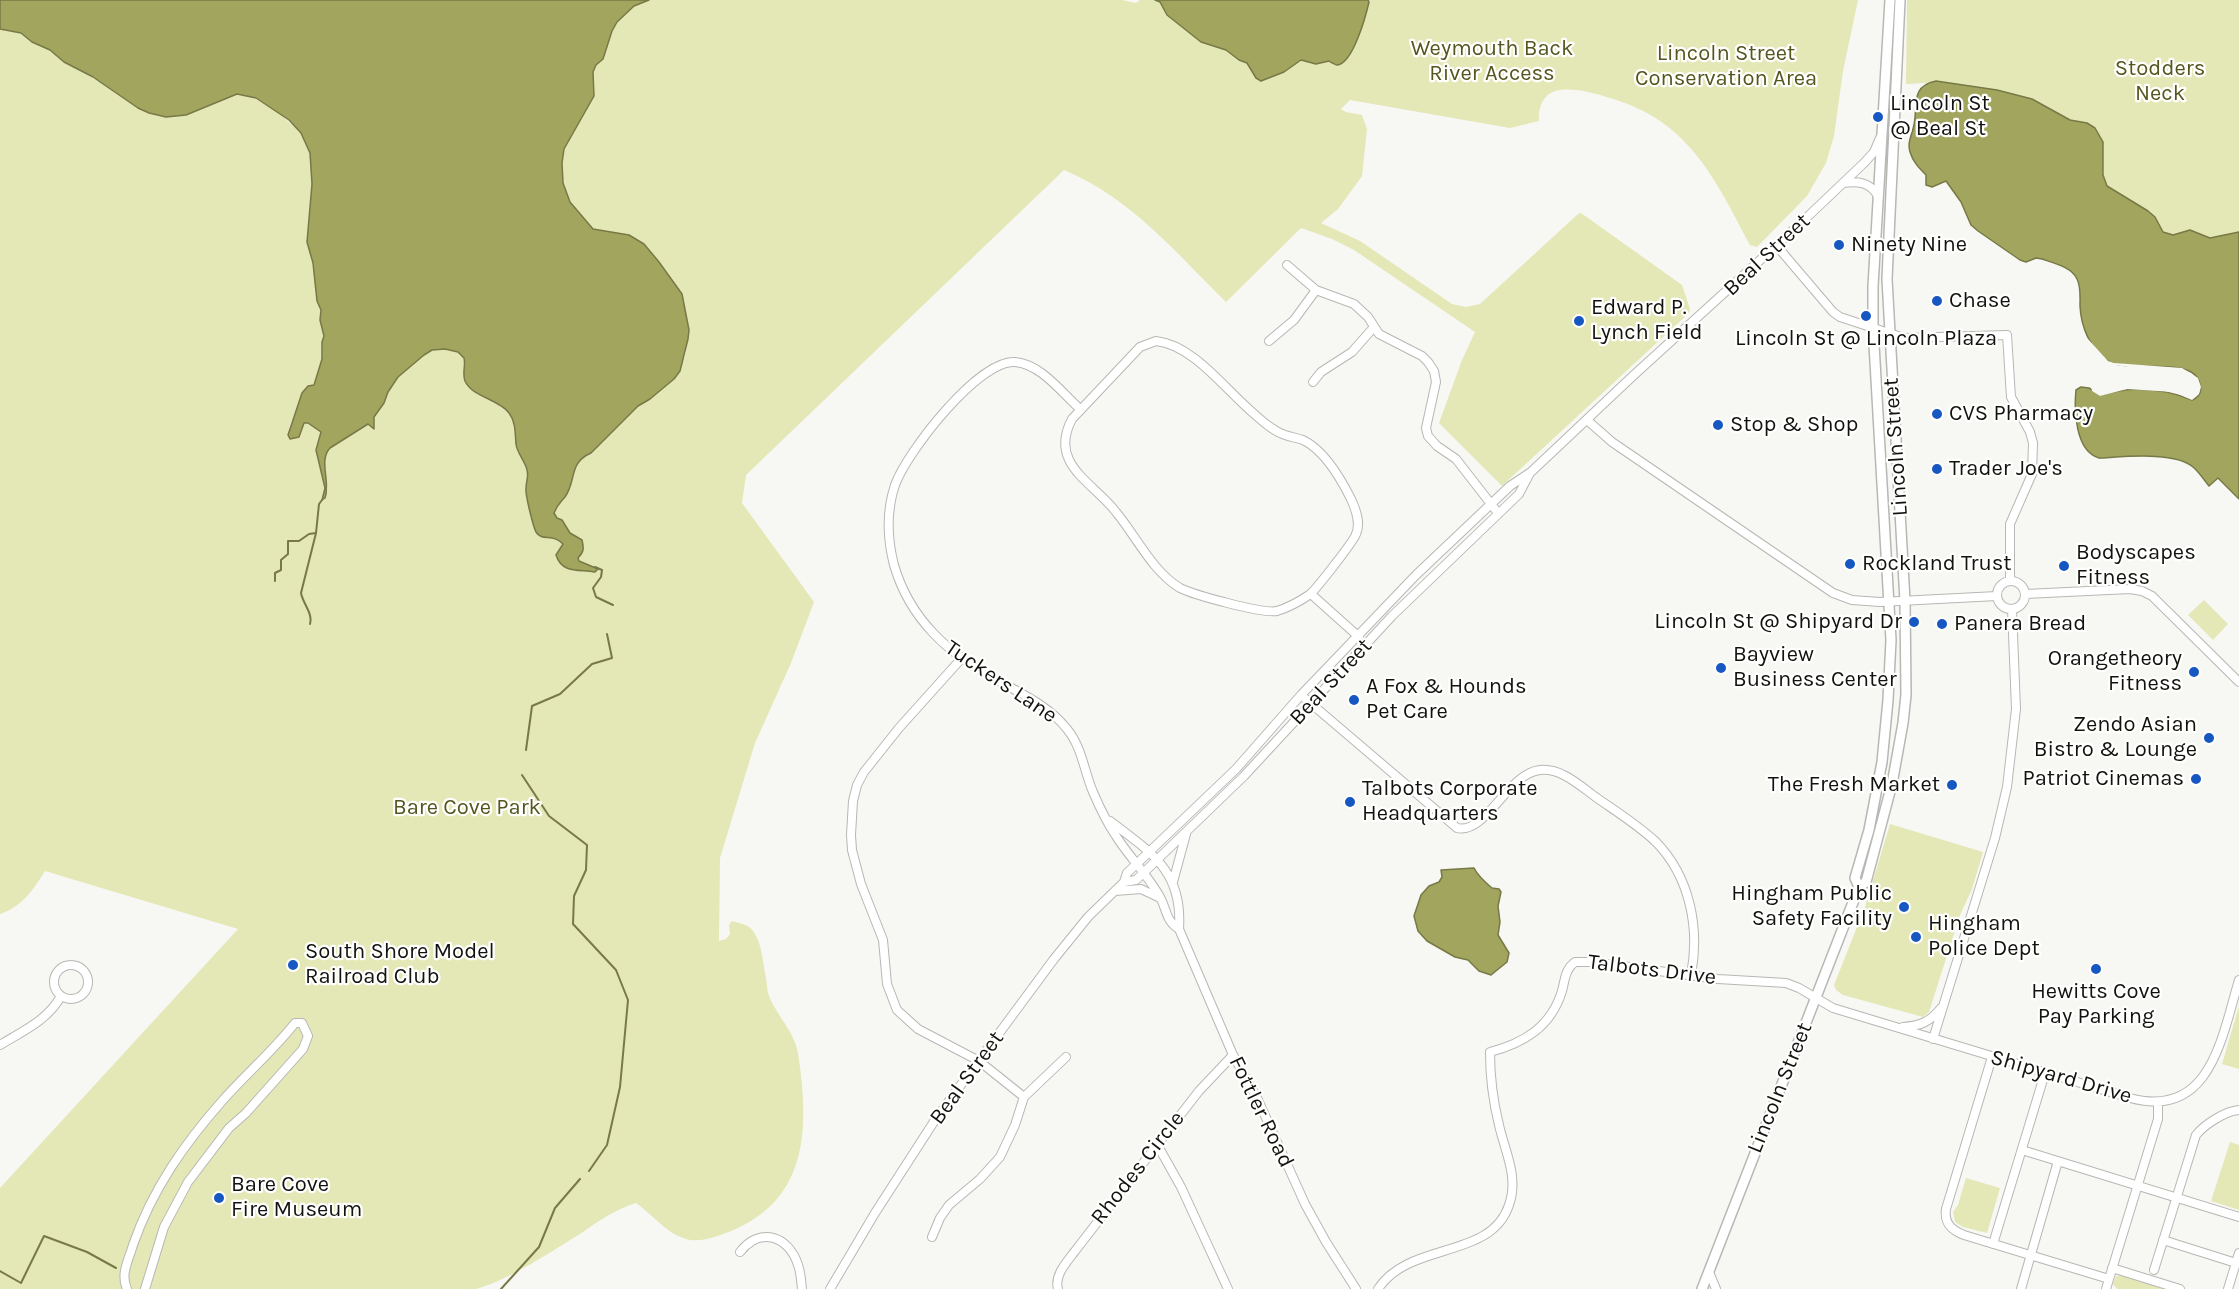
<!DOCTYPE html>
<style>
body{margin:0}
canvas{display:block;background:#f7f8f4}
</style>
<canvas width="2239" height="1289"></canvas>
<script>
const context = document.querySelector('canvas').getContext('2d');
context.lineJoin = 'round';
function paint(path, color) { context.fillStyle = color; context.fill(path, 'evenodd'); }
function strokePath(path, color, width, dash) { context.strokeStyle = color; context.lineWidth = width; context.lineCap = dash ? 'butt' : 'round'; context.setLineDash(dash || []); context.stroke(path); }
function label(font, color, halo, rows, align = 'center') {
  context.font = font + ' Karla,sans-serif'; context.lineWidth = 4.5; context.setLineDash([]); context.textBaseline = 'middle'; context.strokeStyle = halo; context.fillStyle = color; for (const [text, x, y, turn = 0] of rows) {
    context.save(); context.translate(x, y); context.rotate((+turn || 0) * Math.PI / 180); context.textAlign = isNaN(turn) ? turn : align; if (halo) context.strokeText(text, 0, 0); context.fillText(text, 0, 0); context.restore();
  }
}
paint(new Path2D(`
 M649 0H1122L1136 3 1140 0H1155L1160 2 1167 15 1185 30 1212 46 1226 50 1239 60 1248 63 1256 78 1261 81 1284 72 1301 60 1316 64 1329 61 1336 65 1365 19 1368 0H1858L1843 71 1834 136 1826 163 1807 196 1757 247 1750 245C1714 177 1689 121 1610 98 1594 93 1576 88 1560 90 1544 92 1538 106 1539 121L1510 128 1350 100 1341 109 1346 112 1362 115 1367 129 1362 176 1338 209 1321 223 1360 241 1452 304 1466 307 1480 304 1578 214 1581 213 1682 285 1690 309 1689 313 1502 486 1439 423 1462 360 1475 332 1354 250 1332 239 1301 228 1226 302C1176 253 1130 197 1064 170L746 475 742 503 814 602 791 663 755 743 720 858 719 941 726 939 730 934 729 925 732 921C738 923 745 924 749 927 762 937 763 964 766 978 767 984 767 991 769 996 777 1016 794 1031 798 1053 809 1125 810 1199 731 1231 716 1237 698 1244 683 1238 664 1231 652 1214 636 1203 616 1209 600 1220 583 1232 552 1251 511 1279 476 1289H0V1188L238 929 45 871C33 890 23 906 0 914V29L21 33 32 42 50 50 64 62 119 93 138 108 158 116 219 101 237 94 249 95 279 113 301 133 310 153 312 184 307 242 313 263 317 301 321 309 320 320 324 336 322 342V359L314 385 302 393 289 428 302 429 304 423 308 422 322 432 316 450 325 488 322 496 328 489C326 476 321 458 330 448L368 423 373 428 374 417 384 403 388 392 398 377 424 355 432 350 445 349 458 352 464 358V371L474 391 495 402 511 416 517 433 516 445 528 474 525 489 531 509 530 517 547 538 552 537 564 544 560 547 574 571 583 570 595 572 598 569 579 561C575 549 571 535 564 524 561 519 557 518 554 513 557 505 560 503 565 497 577 481 568 463 591 453L638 406 650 399 685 357 688 339 689 330 682 294 659 262 644 243 629 235 593 229 570 201 563 183 562 163 564 149 594 96 593 73 596 65 603 59 612 31 617 22 634 6Z
 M1907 0H2239V232L2210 238 2197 232H2183L2173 235 2163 232 2148 211 2107 186 2104 179 2103 142 2078 121 2070 120 2032 99 1997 90 1944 82 1906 84Z
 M2204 600 2228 624 2213 640 2188 615Z
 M1890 824 1983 852 1972 889 1960 915 1929 1012 1923 1017 1843 995 1836 990 1834 985 1865 907Z
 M2239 1006V1069L2222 1064Z
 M2230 1142 2239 1145V1210L2211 1201Z
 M1966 1178 2000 1188 1987 1233 1963 1227 1955 1222 1953 1212 1958 1205Z
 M2122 1275 2169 1289H2117L2113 1284 2116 1276Z`), '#e4e7b6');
const water = new Path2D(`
 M0 0H649L634 6 617 22 612 31 603 59 596 65 593 72 594 96 564 149 562 163 563 183 570 202 593 229 629 235 644 244 659 262 682 294 689 330 688 339 680 371 674 379 650 399 638 406 591 453C568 463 577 480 565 497 560 503 557 505 554 513L557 518 562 520 570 533 582 540C584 548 584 552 578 558L579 561 598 569 595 572C579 569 562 574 556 555L563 544C553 533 542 542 536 532 533 526 525 494 526 488 526 481 529 477 527 470 525 461 517 453 516 444 515 434 516 422 509 413 499 399 472 397 465 381 462 373 466 365 464 358L458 352 445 349 432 350 424 355 398 377 388 392 384 403 374 417V429L368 424 330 448C318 461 331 482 325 498L322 500 325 488 316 450 321 432 308 423H304L299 437 290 439 288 435 302 393 308 386 314 385 322 359V342L324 336 320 320 321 310 317 301 313 263 307 242 312 184 310 153 301 133 289 120 256 98 237 94 186 115 166 117 149 113 138 108 93 77 64 62 50 50 32 42 21 33 0 29Z
 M1155 0H1368L1369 2C1366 15 1353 64 1337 65 1336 65 1330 62 1329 61L1316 64 1301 60 1284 72 1261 81 1256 78 1247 63 1239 60 1226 50 1201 42 1167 15 1160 2Z
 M1936 81 1997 90 2032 99 2070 120 2087 123 2095 128 2103 142V175L2107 186 2148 211 2155 217 2163 232 2173 235 2190 230 2210 238 2239 232V499L2218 478 2209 486C2204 480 2199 472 2193 467 2175 451 2122 457 2099 458 2075 451 2074 410 2076 390L2081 387 2089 388 2100 395C2131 386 2163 388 2192 400 2199 397 2202 392 2200 385 2196 354 2127 374 2108 361 2090 349 2081 327 2080 306 2080 298 2081 286 2077 279 2072 267 2053 263 2042 259L2036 258 2026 262 2020 260 1978 231 1971 225 1961 202 1946 181 1932 187 1926 185V175C1919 168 1913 162 1910 152 1907 142 1912 135 1914 125 1918 106 1910 86 1936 81Z
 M1474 868C1477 874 1486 883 1492 888L1499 889 1501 892 1498 906 1500 922 1498 935 1509 953 1507 962 1491 975 1479 971 1468 960 1455 957 1427 941 1418 931 1414 916 1421 895 1429 886 1439 882 1442 877 1441 870Z`);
paint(water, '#a2a55d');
strokePath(water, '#777946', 1.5);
paint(new Path2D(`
 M2087 338 2108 361 2114 363 2182 368 2198 378 2201 387 2199 394 2192 400 2173 392 2127 389 2100 396 2092 391 2091 386 2101 392 2128 386 2173 389 2192 396 2197 393 2198 387 2196 380 2181 371 2136 368 2107 364 2088 344Z`), '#f7f8f4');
strokePath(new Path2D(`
 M595 567 602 570 601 577 593 588 596 597 613 605
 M275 581V573L281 570V560L288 554V541H299L309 534 316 533
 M310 624C313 613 303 604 301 593L316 533 319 504 322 500
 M526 750 532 706 560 694 592 664 612 658 607 634
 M522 775 549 816 587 845 586 870 574 896 573 924 616 970 628 1000 620 1087 607 1145 589 1171
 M0 1271 21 1283 44 1236 87 1252 116 1268
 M501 1289 539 1247 555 1208 580 1179`), '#777946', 2);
const minor = new Path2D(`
 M1843 183C1858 181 1870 182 1878 196
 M1776 245 1833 312 1840 317 1904 338 2007 335 2011 397 2030 432 2033 443 2032 474 2010 524V581
 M1287 265 1316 290 1354 304 1368 317 1379 334 1422 356 1428 362 1434 371 1436 382 1426 428 1428 436 1437 446 1456 459 1498 513
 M1156 341C1193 345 1224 388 1252 412 1262 421 1273 431 1285 435 1291 437 1297 438 1303 440 1324 450 1341 479 1351 499 1356 510 1361 523 1356 534 1354 541 1314 592 1309 595 1300 601 1287 608 1277 611 1263 614 1194 595 1180 588 1152 571 1136 536 1116 512 1093 482 1048 464 1072 419L1140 347Z
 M1269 341 1294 320 1316 290
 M1313 382 1321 372 1352 352 1374 327
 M1080 409C1062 393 1041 364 1015 362 978 360 907 452 895 485 886 512 887 538 894 565 910 620 949 654 997 680 1022 694 1049 706 1067 729 1082 747 1084 771 1093 792 1099 806 1107 823 1116 836 1129 857 1149 876 1161 899 1167 911 1166 921 1179 929
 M1587 420 1612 442 1833 593 1852 600 1880 602 1997 596
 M1997 595a14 14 0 1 1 28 0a14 14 0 1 1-28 0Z
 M1311 594 1359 637
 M2025 594 2130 589 2142 591 2152 596 2239 682
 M961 659 899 728 864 772 857 785 853 801 851 835 852 850 861 884 883 940 887 984 897 1010 918 1029 979 1061 1024 1097
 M1301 695 1457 828C1486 835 1508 773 1540 770 1562 768 1580 786 1597 798 1617 812 1638 825 1656 842 1690 877 1700 928 1691 975
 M1110 821C1150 852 1183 870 1179 929L1233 1055 1258 1100 1305 1204 1326 1242 1356 1289
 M1124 882 1136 880 1244 776 1392 616 1519 494 1530 473
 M1173 882 1186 834
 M1115 891 1141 889 1158 897
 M54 982a17 17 0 1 1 34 0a17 17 0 1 1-34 0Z
 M1903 1027C1920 1026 1930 1022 1941 1008
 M1933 1039 1995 838 2007 787 2016 709 2012 609
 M0 1045C23 1031 48 1020 61 996
 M1992 1057 1946 1209C1944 1223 1951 1230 1964 1235L2109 1279
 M1158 1146 1181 1187 1228 1289
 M2022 1150 2239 1217
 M932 1237 940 1218 949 1205 980 1179 1000 1157 1015 1125 1024 1097 1066 1057
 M2163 1240 2236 1263
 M1993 1244 2045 1073
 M740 1252C760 1226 789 1236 798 1265 801 1273 801 1281 802 1289
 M2112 1268 2180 1289
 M2154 1270 2196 1135C2204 1125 2225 1111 2239 1110
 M1709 1272 1716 1289
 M127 1289C120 1274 129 1259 133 1245 152 1190 184 1144 223 1100 246 1074 273 1051 295 1023H302L308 1036 303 1049 246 1113 229 1128 188 1182 164 1227 145 1289
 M830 1289 875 1213 935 1120 1054 959 1088 917 1124 882 1127 873 1236 769 1301 695 1416 575 1510 486 1531 472 1635 374 1802 222 1864 163 1874 152 1880 138
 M1058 1289C1054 1275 1067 1262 1075 1251L1199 1091 1233 1055
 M1378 1289C1409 1241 1491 1260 1509 1205 1519 1177 1505 1152 1499 1125 1493 1101 1490 1076 1490 1052 1524 1043 1551 1027 1562 991 1565 980 1565 969 1575 962H1592L1718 979 1786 983 1799 988 1833 1008 2130 1098C2211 1120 2222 1036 2239 980
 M2021 1289 2058 1161
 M2106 1289 2158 1119V1102
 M2228 1289 2239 1253`);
const major = new Path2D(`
 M1859 887 1855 878 1869 830 1882 762 1888 700 1891 640 1873 327V286L1890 0
 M1702 1289 1859 887 1866 882 1892 784 1903 723 1906 695 1905 601 1887 279 1900 0`);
strokePath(minor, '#b7b7b4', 10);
strokePath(major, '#b7b7b4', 12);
strokePath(minor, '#fff', 8);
strokePath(major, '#fff', 9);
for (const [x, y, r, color] of [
 [1878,117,6,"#1657c2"],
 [1839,245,6,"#1657c2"],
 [1937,301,6,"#1657c2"],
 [1866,316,6,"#1657c2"],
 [1579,321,6,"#1657c2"],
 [1937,414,6,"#1657c2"],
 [1718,425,6,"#1657c2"],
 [1937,469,6,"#1657c2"],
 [1850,564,6,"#1657c2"],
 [2064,566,6,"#1657c2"],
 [1914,622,6,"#1657c2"],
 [1942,624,6,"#1657c2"],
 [1721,668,6,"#1657c2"],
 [2194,672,6,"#1657c2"],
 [1354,700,6,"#1657c2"],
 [2209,738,6,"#1657c2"],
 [2196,779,6,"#1657c2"],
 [1952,785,6,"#1657c2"],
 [1350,802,6,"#1657c2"],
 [1904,907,6,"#1657c2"],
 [1916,937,6,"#1657c2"],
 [293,965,6,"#1657c2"],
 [2096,969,6,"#1657c2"],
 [219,1198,6,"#1657c2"]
]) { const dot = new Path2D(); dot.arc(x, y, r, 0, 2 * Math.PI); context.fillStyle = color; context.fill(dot); strokePath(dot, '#fffffe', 2); }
label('22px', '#54551f', '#fffffe', [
 ["Weymouth Back",1492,49],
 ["River Access",1492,74],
 ["Lincoln Street",1726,54],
 ["Conservation Area",1726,79],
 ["Stodders",2160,69],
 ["Neck",2160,94],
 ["Bare Cove Park",467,808]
]);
label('22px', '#121211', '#fffffe', [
 ["Lincoln St",1890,104],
 ["@ Beal St",1890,129],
 ["Ninety Nine",1851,245],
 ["Chase",1949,301],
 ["Edward P.",1591,308],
 ["Lynch Field",1591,333],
 ["Lincoln St @ Lincoln Plaza",1866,339,"center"],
 ["CVS Pharmacy",1949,414],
 ["Stop & Shop",1730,425],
 ["Trader Joe's",1949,469],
 ["Bodyscapes",2076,553],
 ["Fitness",2076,578],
 ["Rockland Trust",1862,564],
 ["Lincoln St @ Shipyard Dr",1902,622,"right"],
 ["Panera Bread",1954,624],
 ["Bayview",1733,655],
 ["Business Center",1733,680],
 ["Orangetheory",2182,659,"right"],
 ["Fitness",2182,684,"right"],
 ["A Fox & Hounds",1366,687],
 ["Pet Care",1366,712],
 ["Zendo Asian",2197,725,"right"],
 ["Bistro & Lounge",2197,750,"right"],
 ["Patriot Cinemas",2184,779,"right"],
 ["The Fresh Market",1940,785,"right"],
 ["Talbots Corporate",1362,789],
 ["Headquarters",1362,814],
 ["Hingham Public",1892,894,"right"],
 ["Safety Facility",1892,919,"right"],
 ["Hingham",1928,924],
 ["Police Dept",1928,949],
 ["South Shore Model",305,952],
 ["Railroad Club",305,977],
 ["Hewitts Cove",2096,992,"center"],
 ["Pay Parking",2096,1017,"center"],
 ["Bare Cove",231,1185],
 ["Fire Museum",231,1210]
], 'left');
label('22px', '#121211', '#fffffe', [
 ["Beal Street",1767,255,-43],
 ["Lincoln Street",1896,447,-94],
 ["Tuckers Lane",1001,682,34],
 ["Beal Street",1331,682,-47],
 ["Talbots Drive",1652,970,7],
 ["Shipyard Drive",2061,1077,16],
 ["Beal Street",967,1078,-54],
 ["Lincoln Street",1780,1088,-68],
 ["Fottler Road",1261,1112,64],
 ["Rhodes Circle",1138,1168,-52]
]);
</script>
